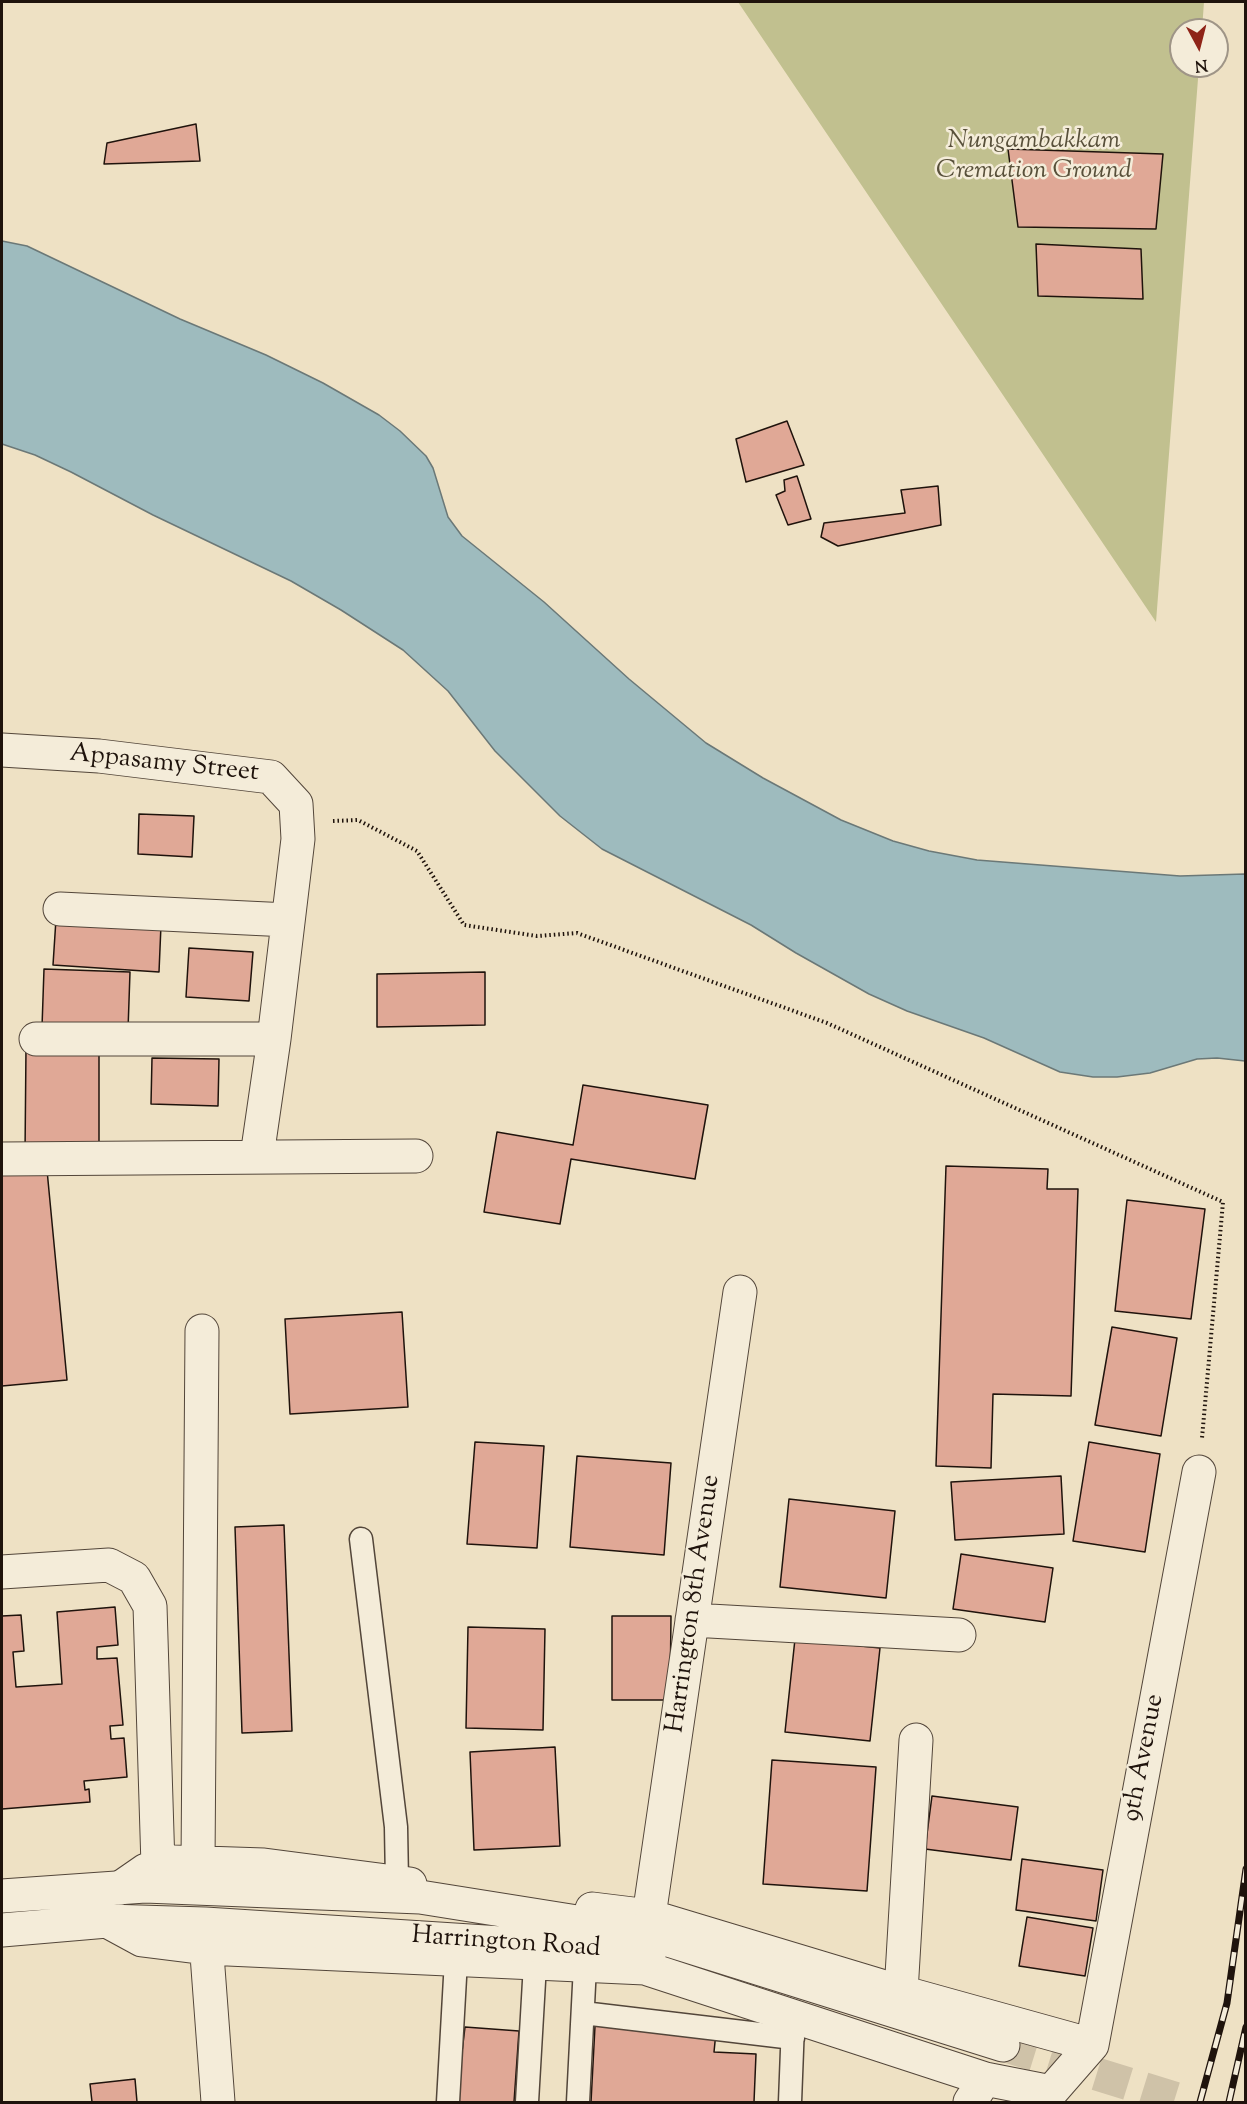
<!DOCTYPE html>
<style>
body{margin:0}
#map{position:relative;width:1247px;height:2104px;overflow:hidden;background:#eee1c4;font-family:"Sorts Mill Goudy",serif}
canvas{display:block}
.frame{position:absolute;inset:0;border:3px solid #1f130c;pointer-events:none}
.north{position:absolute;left:1169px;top:18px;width:60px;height:60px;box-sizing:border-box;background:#f4ecd9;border:2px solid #9f9587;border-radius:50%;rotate:173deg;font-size:16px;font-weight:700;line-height:24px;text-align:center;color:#1f130c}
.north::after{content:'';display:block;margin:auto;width:21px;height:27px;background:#8f2418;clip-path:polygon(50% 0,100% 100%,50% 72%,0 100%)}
</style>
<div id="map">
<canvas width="1247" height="2104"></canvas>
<div class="frame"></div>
<div class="north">N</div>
</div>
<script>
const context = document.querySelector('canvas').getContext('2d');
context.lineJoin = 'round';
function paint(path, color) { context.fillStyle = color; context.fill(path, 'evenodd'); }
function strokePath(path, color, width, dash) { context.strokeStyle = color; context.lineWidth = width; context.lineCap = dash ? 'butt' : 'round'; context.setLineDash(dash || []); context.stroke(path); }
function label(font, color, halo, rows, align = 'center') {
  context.font = font + ' "Sorts Mill Goudy",serif'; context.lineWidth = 5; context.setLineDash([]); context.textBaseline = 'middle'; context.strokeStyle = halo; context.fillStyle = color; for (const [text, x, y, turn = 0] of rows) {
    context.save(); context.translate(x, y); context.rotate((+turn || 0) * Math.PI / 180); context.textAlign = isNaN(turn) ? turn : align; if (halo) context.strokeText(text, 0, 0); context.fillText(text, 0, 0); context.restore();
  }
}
paint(new Path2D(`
 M738 2H1204L1202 30H1181V66H1199L1156 622Z`), '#c1c08f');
const water = new Path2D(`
 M2 241 27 246 180 319 266 355 323 383 379 415 400 431 426 456 433 468 448 517 462 536 544 602 629 679 706 743 763 778 841 820 893 841 929 851 977 860 1180 876 1245 874V1061L1217 1058 1197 1059 1150 1073 1117 1077H1093L1060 1072 984 1038 907 1011 869 994 796 953 751 925 602 849 560 816 495 751 448 691 403 650 341 610 291 581 153 515 71 472 35 455 2 444Z`);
paint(water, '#9ebbbe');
strokePath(water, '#6b7877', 1.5);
const building = new Path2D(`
 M196 124 200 161 104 164 107 143Z
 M1008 149 1163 154 1156 229 1018 227Z
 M1036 244 1141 249 1143 299 1038 296Z
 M787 421 804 465 746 482 736 439Z
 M797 476 811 519 788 525 776 495 785 491 784 480Z
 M938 486 941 525 838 546 821 537 824 523 905 513 901 490Z
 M139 814 194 816 192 857 138 854Z
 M56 919 161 925 159 972 53 965Z
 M189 948 253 952 249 1001 186 997Z
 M44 969 130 972 128 1030 42 1027Z
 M485 972V1025L377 1027V974Z
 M26 1048H99V1154H25Z
 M152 1058 219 1059 218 1106 151 1104Z
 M583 1085 708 1105 695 1179 571 1159 560 1224 484 1212 497 1132 573 1145Z
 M946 1166 1048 1169 1047 1189H1078L1071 1396 993 1394 991 1468 936 1466Z
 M47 1170 67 1380 2 1386V1174Z
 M1127 1200 1205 1209 1191 1319 1115 1311Z
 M402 1312 408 1407 290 1414 285 1319Z
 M1112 1327 1177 1338 1161 1436 1095 1425Z
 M475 1442 544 1446 537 1548 467 1544Z
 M1089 1442 1160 1454 1145 1552 1073 1541Z
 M577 1456 671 1463 664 1555 570 1547Z
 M1061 1476 1064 1534 955 1540 951 1482Z
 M789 1499 895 1511 886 1598 780 1587Z
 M284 1525 292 1731 242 1733 235 1527Z
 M961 1554 1053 1568 1045 1622 953 1609Z
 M115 1607 118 1645 97 1647V1659L117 1658 123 1725 110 1726 111 1739 124 1738 127 1777 84 1781 85 1790 89 1789 90 1802 2 1809V1616L21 1615 24 1651 13 1652 16 1687 62 1684 57 1612Z
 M612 1616H671L670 1700H612Z
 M468 1627 545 1629 543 1730 466 1728Z
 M795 1639 880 1648 870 1741 785 1732Z
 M555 1747 560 1846 474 1850 470 1752Z
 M772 1760 876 1767 867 1891 763 1884Z
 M932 1796 1018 1807 1011 1860 925 1849Z
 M1022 1859 1103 1870 1096 1921 1016 1910Z
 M1027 1917 1093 1928 1085 1976 1019 1966Z
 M595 2026 716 2032 714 2052 756 2054 754 2102H591Z
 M465 2027 519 2031 514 2102H456Z
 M135 2079 137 2102H92L90 2084Z`);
paint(building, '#e0a896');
strokePath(building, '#1f130c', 1.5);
strokePath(new Path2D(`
 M1003 2045 1187 2102`), '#cfc2a8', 33, [33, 16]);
const service = new Path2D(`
 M361 1539 396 1827 397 1882
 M583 2013 793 2038
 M448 2102 456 1960
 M527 2102 535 1964
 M578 2102 585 1966
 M790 2102 793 2024`);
const minor = new Path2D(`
 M2 750 99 756 271 777 296 804 298 839 274 1039 257 1156
 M60 909 288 920
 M36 1039H274
 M2 1159 416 1156
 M2 1572 109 1565 134 1578 150 1606 158 1866
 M692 1620 959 1635
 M198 1863 202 1331
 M120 1888 146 1870 174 1862 264 1865 410 1884
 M649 1916 740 1292
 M107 1921 142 1940 206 1948 645 1968 985 2079 1051 2092 1092 2045 901 1992 649 1916 592 1909
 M205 1928 218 2102
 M901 1992 916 1740
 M1092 2045 1199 1472
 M970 2102 985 2079`);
const tertiary = new Path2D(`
 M2 1896 145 1886 420 1897 646 1933 1003 2045
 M2 1930 107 1921 205 1924 641 1952 649 1955`);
strokePath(service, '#53463a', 25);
strokePath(minor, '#53463a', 35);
strokePath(tertiary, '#53463a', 35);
strokePath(new Path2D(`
 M333 821 358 820 417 851 464 925 537 936 577 933 827 1023 1223 1202 1202 1438`), '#1f130c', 4, [1.5, 3]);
strokePath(service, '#f4ecd9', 22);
strokePath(minor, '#f4ecd9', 33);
strokePath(tertiary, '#f4ecd9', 33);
const rail = new Path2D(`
 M1200 2102 1227 2003 1246 1869
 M1229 2102 1246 2027`);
strokePath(rail, '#1f130c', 7);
strokePath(rail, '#f4ecd9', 4.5, [14]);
label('italic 26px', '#58503a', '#f4ecd9', [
 ["Nungambakkam",1034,143],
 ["Cremation Ground",1034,173]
]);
label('26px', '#1f130c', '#f4ecd9', [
 ["Appasamy Street",164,765,6],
 ["Harrington 8th Avenue",695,1604,-82],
 ["9th Avenue",1145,1758,-79],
 ["Harrington Road",506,1944,4]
]);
</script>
